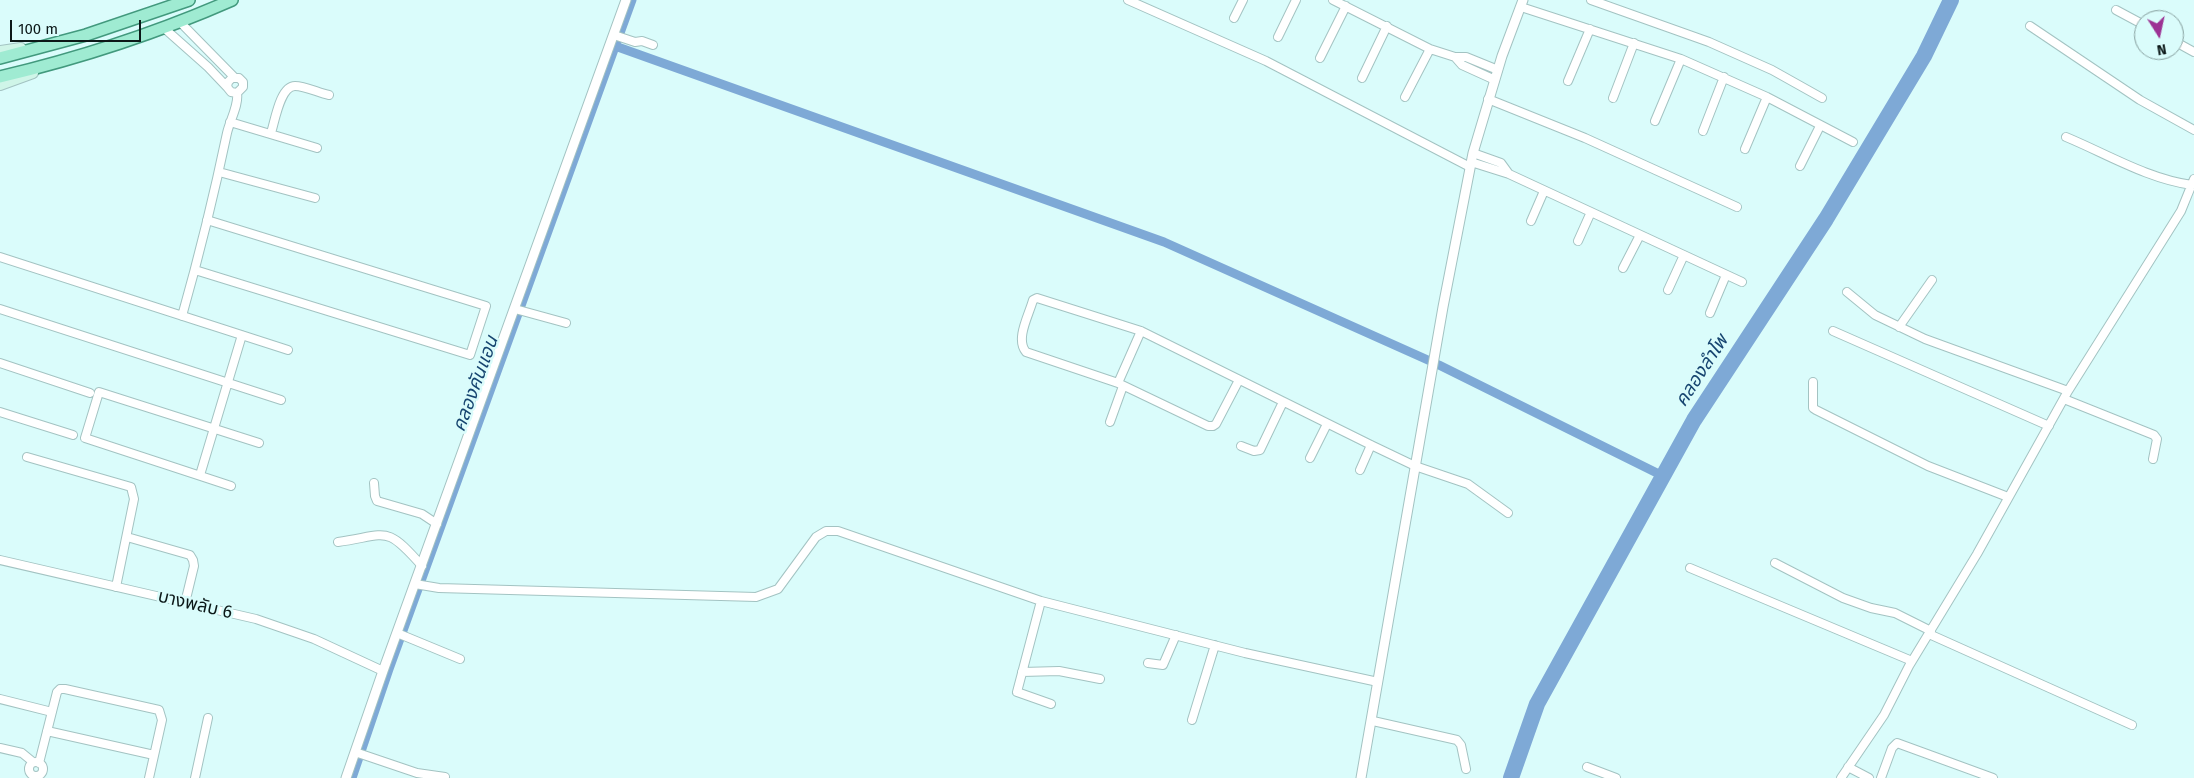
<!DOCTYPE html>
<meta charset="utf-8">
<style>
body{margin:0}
#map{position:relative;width:2194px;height:778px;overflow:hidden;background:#dafcfb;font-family:"Fira Sans",sans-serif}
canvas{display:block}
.north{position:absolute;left:2134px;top:10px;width:50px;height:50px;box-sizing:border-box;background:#dafcfb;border:1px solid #88a1a0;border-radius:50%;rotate:170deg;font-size:14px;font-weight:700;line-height:20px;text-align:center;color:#0c1818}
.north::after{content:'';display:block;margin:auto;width:18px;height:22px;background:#9c3294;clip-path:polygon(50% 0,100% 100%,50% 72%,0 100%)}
.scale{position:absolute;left:10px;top:20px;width:131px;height:22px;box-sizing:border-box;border:2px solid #0c1818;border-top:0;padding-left:6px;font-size:15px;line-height:18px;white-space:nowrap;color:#0c1818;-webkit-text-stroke:4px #dafcfb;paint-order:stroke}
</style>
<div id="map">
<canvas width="2194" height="778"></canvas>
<div class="north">N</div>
<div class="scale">100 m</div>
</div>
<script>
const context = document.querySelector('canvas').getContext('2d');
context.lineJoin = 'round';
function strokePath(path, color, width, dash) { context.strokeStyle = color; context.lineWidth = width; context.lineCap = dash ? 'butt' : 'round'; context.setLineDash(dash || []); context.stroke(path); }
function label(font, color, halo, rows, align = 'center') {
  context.font = font + ' "Fira Sans","Noto Sans Thai",sans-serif'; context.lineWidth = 5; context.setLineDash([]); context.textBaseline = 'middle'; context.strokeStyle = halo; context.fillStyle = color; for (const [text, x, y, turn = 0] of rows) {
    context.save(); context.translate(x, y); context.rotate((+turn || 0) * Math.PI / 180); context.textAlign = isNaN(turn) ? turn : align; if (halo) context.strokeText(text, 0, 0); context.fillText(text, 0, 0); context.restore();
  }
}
strokePath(new Path2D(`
 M615 46 1164 242 1439 365 1663 476
 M352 778 389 669 632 0`), '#7ea9d6', 9);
strokePath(new Path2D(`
 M1511 778 1537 704 1694 420 1826 219 1924 56 1951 0`), '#7ea9d6', 16);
const minor = new Path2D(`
 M1128 0 1266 61 1470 167
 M1333 0 1430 49 1455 57
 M1591 0 1709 42 1772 70 1822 98
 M1521 7 1681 59 1767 97 1853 142
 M2116 10 2144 25
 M1234 18 1243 0
 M180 22 234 77
 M2030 26 2140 100 2194 130
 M164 28 208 67 227 87
 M614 35 635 42 642 41 653 45
 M1278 37 1296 0
 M2174 41 2194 52
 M1320 58 1346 6
 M1362 78 1387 26
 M1495 80 1462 65 1455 57H1466L1498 70
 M1568 81 1590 29
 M1405 97 1430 49
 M1613 98 1634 43
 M1488 99 1585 138 1737 207
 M1655 121 1681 59
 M230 122 317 148
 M1703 131 1724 77
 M271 133C275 121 280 86 295 86 305 86 319 93 329 95
 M2066 137C2107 154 2148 179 2192 185
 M1745 149 1767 97
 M1471 162 1509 174 1501 163 1473 153
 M1800 166 1820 126
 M219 172 315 198
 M1509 174 1742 282
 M1531 221 1544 191
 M1578 241 1591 212
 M0 257 288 350
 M1623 268 1640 235
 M195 270 470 355 486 306 207 220
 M1668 290 1684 255
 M1847 292 1875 315 1925 339 2068 391
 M0 309 281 400
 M515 309 566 323
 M1710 313 1726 275
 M182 316C199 256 214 195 227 133 230 120 239 105 237 93L243 87V82L239 78H232L228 82 227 87 231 92 237 93
 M1899 327 1932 280
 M1833 331 2049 426
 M0 363 90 393
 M1239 380 1216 424 1213 426H1208L1118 383 1026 352C1015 339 1029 315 1033 300L1037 298 1141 331 1371 445 1415 466 1468 484 1508 513
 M1813 382V408L1816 410 1928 466 2008 497
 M1118 383 1141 331
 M2064 399 2154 435 2157 439 2153 459
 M0 412 73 435
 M1110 422 1123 386
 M1241 446 1254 451 1260 450 1283 402
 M27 457 131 487 134 499 116 587
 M1310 458 1327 424
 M1360 470 1371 445
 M200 475 242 335
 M374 483 375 496 377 501 422 514 437 524
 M231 486 85 438 99 392 259 443
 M127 537 190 555 193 560 194 566 185 603
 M338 542C388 535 385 524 422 566
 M0 560 256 619 314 639 383 671
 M1775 563 1843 598 1871 608 1895 613 1931 631
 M1690 568 1912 661
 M415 584 439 588 756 597 778 589 816 537 826 531H838L1041 601 1245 653 1378 682
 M1041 601 1017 692 1051 704
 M397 633 460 659
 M1929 634 2132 725
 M1148 663 1163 665 1176 635
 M1022 672 1059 671 1100 679
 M0 699 52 712
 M1192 720 1215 645
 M1373 721 1457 740 1461 745 1466 769
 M47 731 154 755
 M0 748 22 753 33 762
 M355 752 417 773 445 777
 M29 769a7 7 0 1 1 14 0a7 7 0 1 1-14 0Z
 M39 763 57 692 60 689H65L159 710 162 720 149 778
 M1587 767 1616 778
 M1848 767 1869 778
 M195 778 208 718
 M1841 778 1884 715 1909 666 1977 554 2068 391 2181 211 2194 179
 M1881 778 1892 748 1897 743 1993 778`);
const tertiary = new Path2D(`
 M346 778 383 671 626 0
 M1361 778 1443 307 1473 153 1502 56 1523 0`);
const secondary = new Path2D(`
 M0 51 21 48
 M0 85 33 73`);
const primary = new Path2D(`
 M0 58 86 35 189 0
 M0 77C80 58 157 33 232 0`);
strokePath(minor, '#a3c3c2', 10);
strokePath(tertiary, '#a3c3c2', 11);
strokePath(secondary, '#a3c3c2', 12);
strokePath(primary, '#42997d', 14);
strokePath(minor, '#fff', 8);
strokePath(tertiary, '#fff', 9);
strokePath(secondary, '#cff5e8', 10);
strokePath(primary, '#9febd2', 11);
label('18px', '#0c1818', '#dafcfb', [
 ["บางพลับ 6",195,605,13]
]);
label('italic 19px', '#174570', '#dafcfb', [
 ["คลองลำโพ",1702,371,-57],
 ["คลองคันแอน",476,384,-70]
]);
</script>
